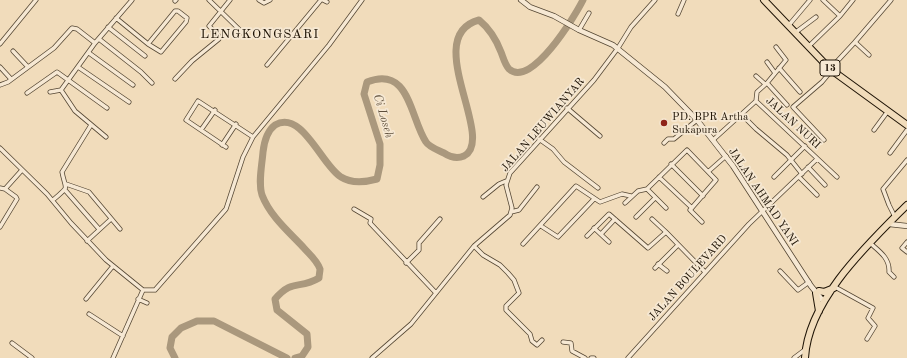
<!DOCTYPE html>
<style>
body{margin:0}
canvas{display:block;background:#f1dcbb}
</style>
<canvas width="907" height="358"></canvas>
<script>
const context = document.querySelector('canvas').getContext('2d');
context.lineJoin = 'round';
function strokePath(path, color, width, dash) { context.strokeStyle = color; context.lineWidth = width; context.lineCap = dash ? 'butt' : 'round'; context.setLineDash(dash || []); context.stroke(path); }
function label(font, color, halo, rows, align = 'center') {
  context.font = font + ' "Old Standard TT",serif'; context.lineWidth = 3.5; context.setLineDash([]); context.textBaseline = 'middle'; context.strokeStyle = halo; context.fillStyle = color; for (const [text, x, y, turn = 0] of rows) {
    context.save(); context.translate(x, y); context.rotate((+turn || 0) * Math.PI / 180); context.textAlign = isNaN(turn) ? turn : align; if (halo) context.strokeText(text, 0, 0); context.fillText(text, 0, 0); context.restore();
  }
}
strokePath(new Path2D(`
 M175 358 170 348 172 337 181 328 197 321H214L287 358
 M295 358 302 356 308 347 307 334 277 310 275 299C293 278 299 290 319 278 319 275 320 272 320 269 317 260 309 254 303 247 289 232 270 216 262 195 258 183 262 165 263 152 264 143 267 131 275 125 302 109 322 166 341 177 352 184 366 182 377 179L380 165V144L364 94 367 82C410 65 410 118 426 142 429 147 438 150 444 153 450 157 457 159 464 156 497 139 420 36 479 20 490 29 496 39 501 52 503 57 505 65 509 69 531 89 575 16 583 0`), '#aa987d', 7);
const minor = new Path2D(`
 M209 0 245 35
 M259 0 264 3 270 0
 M323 0 327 2
 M823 0 840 16
 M175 1 176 0
 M678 14 684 0
 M116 18 148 44 161 52 186 22 187 18 178 11H175L148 44
 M789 25 810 0
 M108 27 145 56
 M579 30 589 13
 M796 32 816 17
 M99 39 141 72 152 83
 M855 42 891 0
 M0 44 36 0
 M808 47 840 16 853 0
 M13 51 28 67
 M89 53 133 85
 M767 62 775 73
 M267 65 321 0
 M0 67 11 79
 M78 67 129 102
 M779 68 800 92
 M830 69 855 42 869 55
 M756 76 765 84
 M175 79 192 61 219 39V36L209 26 230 0
 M767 83 787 105
 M0 85 8 82 54 48 72 28 77 29 95 43
 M50 92 61 90
 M27 93 57 72 107 108
 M756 101 837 177
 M756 101 757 92 767 83 786 60 776 47
 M567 108 600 136
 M742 115 756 129 787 155 802 174
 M201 130 215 110
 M874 130 888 111
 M106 137 75 111 61 90 95 43 132 0
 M539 139 553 149 564 162 598 188
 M713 140 756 101
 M824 140 793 107 822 82 832 70
 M664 143 668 139H674L697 120
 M222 145 236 124
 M226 147 186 120 198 101 253 137
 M0 148 47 194 71 223 106 260 143 290H155L226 209 243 157 253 137 329 45 362 0
 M890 153 907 130
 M671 164 703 196
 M808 167 825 185
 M709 171 726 156
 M659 177 692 208
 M774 177 805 146
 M799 177 817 195
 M66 184 89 192 120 229
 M0 188 5 189 22 170
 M65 190 99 229
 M483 197 499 184 506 181
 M53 200C70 185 66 192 62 172L91 125
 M625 203 638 191 647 189
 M666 208 647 189 687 150 716 180 690 210 702 222
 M354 209 371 219 370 223 436 293
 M511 212 519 210 537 187
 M636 217 655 198
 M895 217 889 205 883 189 907 160
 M652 219 666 232
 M541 226 558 237 594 199
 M0 227 17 199 16 197 5 189
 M594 228 609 242
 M601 234 615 219
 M587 236 609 214 648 248 666 232 705 272
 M87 241 111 219
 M907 242 902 248 907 252
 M870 243C879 251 890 258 889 272L894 277
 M523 244 576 186 600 202 622 194 631 196
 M474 246 483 255 500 265 508 273 514 280 519 293 506 306V310L530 334 532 341 537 345 542 340
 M406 263 419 250V243L440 219
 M658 264 667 271
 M655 268 678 245
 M780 271 798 290 809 282
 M835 287 873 308 868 318 875 326 867 339
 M86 299 113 266
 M138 299 147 303
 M89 314 123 336
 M563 342 571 343 572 351 585 358
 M12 343 32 358
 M113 358 143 290
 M372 358 411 324 474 246 510 215 512 208 506 185 510 173 594 80 618 48 631 27 655 0
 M591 358H594
 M628 358 749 224 817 159
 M794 358 806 349`);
const tertiary = new Path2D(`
 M521 0 530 7 554 16 579 30 613 45 665 87 697 120 733 166 811 286 824 302
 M889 224 907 226`);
const trunk = new Path2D(`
 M764 0 830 69 907 125
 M819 291 824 292 834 288
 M816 293 819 311
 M805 358C808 300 868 244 907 205`);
strokePath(minor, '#544633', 5);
strokePath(tertiary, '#544633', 6);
strokePath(trunk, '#1f1406', 8);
strokePath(minor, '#f6e8d3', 3.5);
strokePath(tertiary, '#f6e8d3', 4.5);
strokePath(trunk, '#f1dcbb', 6);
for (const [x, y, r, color] of [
 [664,123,4,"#8f2418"]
]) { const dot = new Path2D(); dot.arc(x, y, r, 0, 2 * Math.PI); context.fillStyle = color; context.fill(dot); strokePath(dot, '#f6e8d3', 1.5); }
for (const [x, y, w] of [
 [830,68,20]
]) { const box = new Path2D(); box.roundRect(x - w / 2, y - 8, w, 16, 3); context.fillStyle = '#f6e8d3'; context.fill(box); strokePath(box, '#1f1406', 1); }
label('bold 10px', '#1f1406', null, [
 ["13",830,68]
]);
label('11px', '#1f1406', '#f6e8d3', [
 ["PD. BPR Artha",672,117],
 ["Sukapura",672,130]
], 'left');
label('11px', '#1f1406', '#f6e8d3', [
 ["JALAN NURI",793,123,43],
 ["JALAN LEUWIANYAR",543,125,-49],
 ["JALAN AHMAD YANI",763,197,56],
 ["JALAN BOULEVARD",688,278,-48]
]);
label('italic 12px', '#5e4f3c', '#f6e8d3', [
 ["Ci Loseh",383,116,74]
]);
context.letterSpacing = '1px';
label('13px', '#1f1406', '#f6e8d3', [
 ["LENGKONGSARI",260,35]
]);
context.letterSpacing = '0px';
</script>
